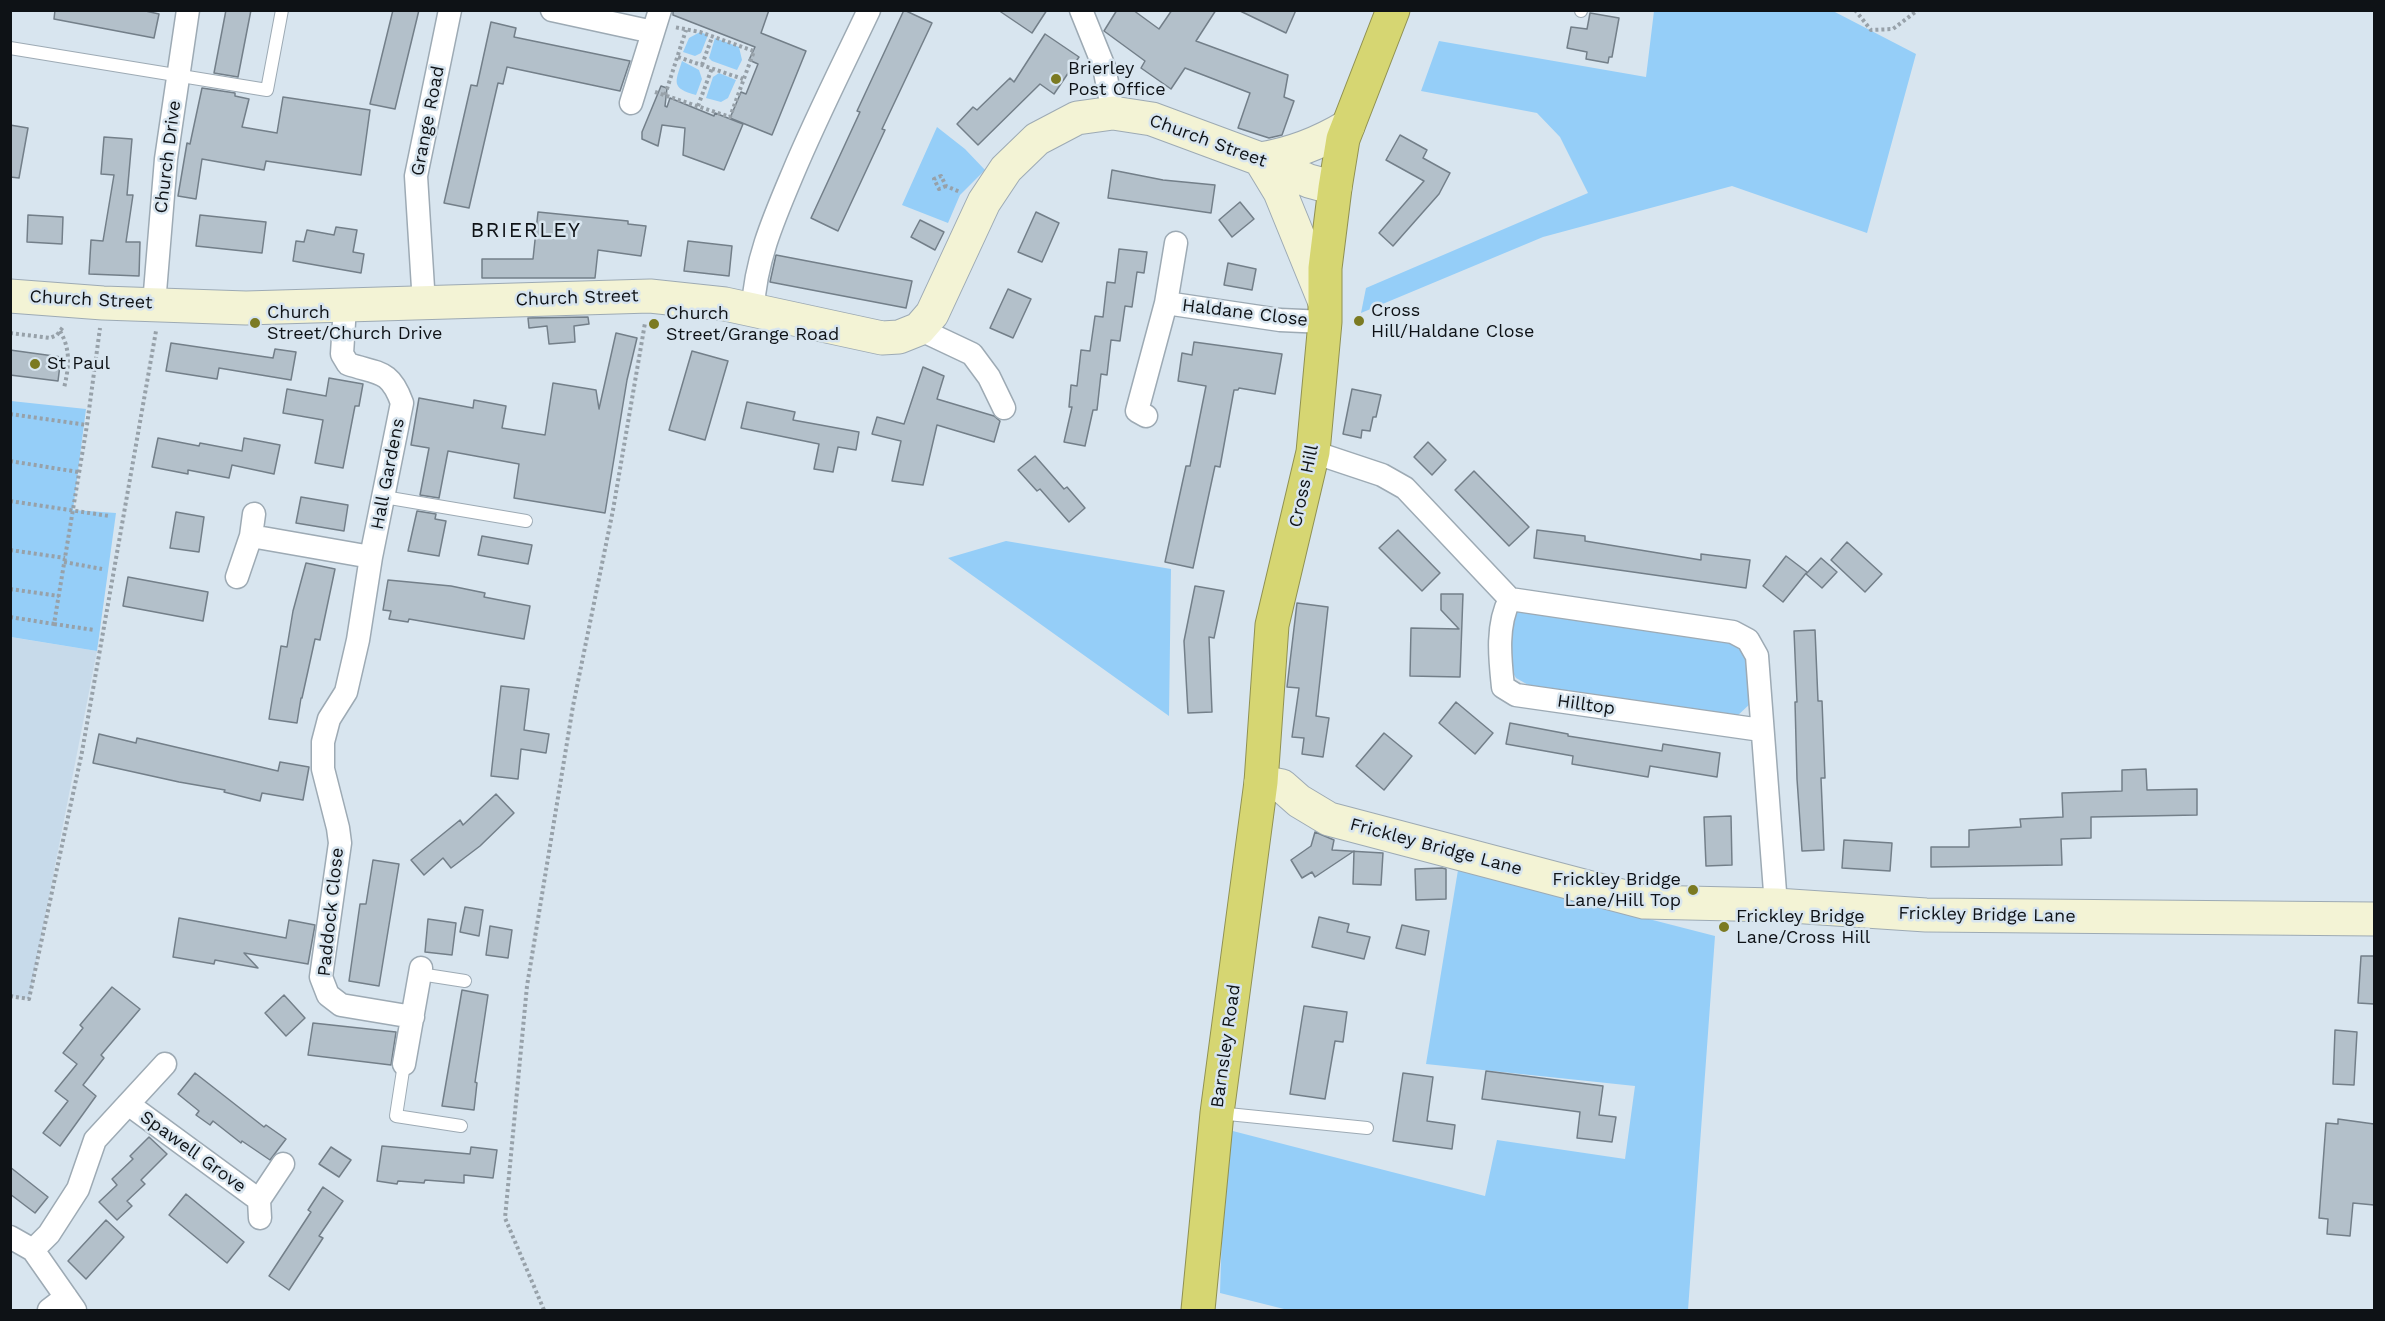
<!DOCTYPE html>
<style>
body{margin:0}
#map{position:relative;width:2385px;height:1321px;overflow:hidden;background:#d8e5ef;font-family:"Work Sans",sans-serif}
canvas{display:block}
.frame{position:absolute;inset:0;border:12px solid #0e1216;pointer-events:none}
</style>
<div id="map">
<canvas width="2385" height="1321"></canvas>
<div class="frame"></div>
</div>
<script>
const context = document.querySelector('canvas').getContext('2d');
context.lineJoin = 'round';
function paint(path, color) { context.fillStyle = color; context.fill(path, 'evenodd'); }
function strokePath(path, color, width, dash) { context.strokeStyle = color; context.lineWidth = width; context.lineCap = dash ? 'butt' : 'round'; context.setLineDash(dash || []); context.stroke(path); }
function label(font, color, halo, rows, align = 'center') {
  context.font = font + ' "Work Sans",sans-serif'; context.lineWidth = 5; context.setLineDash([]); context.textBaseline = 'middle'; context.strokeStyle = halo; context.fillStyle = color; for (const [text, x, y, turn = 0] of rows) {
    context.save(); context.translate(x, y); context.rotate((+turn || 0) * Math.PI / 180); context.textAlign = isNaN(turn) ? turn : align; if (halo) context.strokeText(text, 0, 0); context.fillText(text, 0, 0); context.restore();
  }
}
paint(new Path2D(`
 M10 637 97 651 29 999 11 996Z`), '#c7daea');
paint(new Path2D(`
 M1833 11 1916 54 1867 233 1732 186 1543 237 1361 313 1366 288 1588 193 1560 137 1537 113 1421 91 1439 41 1646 77 1654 11Z
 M700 32 708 35 701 53 695 56 683 52 689 38Z
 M715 38 739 47 742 60 737 70 712 61 709 58Z
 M682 61 699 70 702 79 696 95C671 88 675 83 682 61Z
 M719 73 736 80 728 98 721 102 706 98 713 77Z
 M937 127 965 149 985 170 960 195 948 223 902 205Z
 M11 401 86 409 73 510 116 513 97 651 11 637Z
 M1006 541 1171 569 1169 716 948 558Z
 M1527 607 1721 639 1737 645 1745 653 1751 703 1736 717 1530 686 1516 678 1510 668 1511 621 1517 612Z
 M1458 870 1715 936 1688 1310H1288L1220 1293 1225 1129 1485 1196 1497 1140 1625 1159 1635 1086 1426 1064Z`), '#95cef8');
const building = new Path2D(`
 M55 10H141L159 14 154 38 54 19Z
 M226 10H251L238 77 214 73Z
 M393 10H419L395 109 370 104Z
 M673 10H769L761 33 806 51 772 135 730 118 741 92 746 94 758 64 749 60 755 47 673 15Z
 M904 10 932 23 882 129 885 130 838 231 811 218 860 112 857 111Z
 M998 10H1047L1032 33Z
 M1117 10H1133L1159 29 1172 10H1216L1196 41 1288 75 1284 97 1294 101 1282 135 1269 138 1238 128 1250 93 1185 68 1171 89 1141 68 1145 61 1104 31Z
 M1238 10H1296L1286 33Z
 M1590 13 1619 18 1612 57H1609L1608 63 1586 59 1587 52 1567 48 1571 27 1587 29Z
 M491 22 516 28 514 37 630 61 620 91 507 67 503 84 498 83 469 208 444 203 471 85 477 86Z
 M1045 34 1079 57 1054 94 1040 84 978 145 957 124 973 107 977 110 1010 78 1014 82Z
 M661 86 667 88 665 106 667 107 670 98 714 116 715 113 743 124 724 170 683 155 685 128 662 125 658 146 642 139V132Z
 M202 88 235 93V96L249 99 242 127 277 133 283 97 370 110 361 175 266 161 264 170 202 159 196 199 178 196 187 143 190 144Z
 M10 125 28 128 19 178 10 177Z
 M1400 135 1427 150 1423 158 1450 173 1439 194 1393 246 1379 233 1424 181 1386 160Z
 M104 137 132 139 127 195H133L126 242H140L139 276 89 274 91 240 103 241 114 175 101 174Z
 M1112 170 1163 180 1215 185 1211 213 1108 198Z
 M1240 202 1254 219 1232 237 1219 220Z
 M538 212 628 221V224L646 226 641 256 598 250 595 278H482V259H533Z
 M1036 212 1059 223 1042 262 1018 252Z
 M28 215 63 217 62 244 27 242Z
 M200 215 266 222 262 253 196 246Z
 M920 220 944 232 935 250 911 237Z
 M336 227 357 230 353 252 364 254 361 273 293 261 296 241 304 242 307 230 334 235Z
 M688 241 732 246 729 276 684 271Z
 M1119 249 1147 252 1144 273 1137 272 1132 307 1125 306 1120 341 1111 340 1107 375 1101 374 1097 410H1093L1085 446 1064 442 1072 407H1069L1071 385 1077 386 1081 350 1090 351 1095 316 1103 317 1107 282 1115 283Z
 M776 255 912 281 906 308 770 282Z
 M1228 263 1256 269 1252 290 1224 285Z
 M1008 289 1031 299 1013 338 990 328Z
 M588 317 589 324 574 326 575 342 549 344 547 326 529 328 528 318Z
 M616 333 637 338 627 380 605 513 514 498 519 464 448 451 439 498 420 495 429 448 411 445 419 398 473 408 474 400 506 406 502 428 545 435 553 383 596 390 599 409Z
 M1194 342 1282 354 1275 394 1239 388 1238 390H1234L1220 467 1215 466 1193 568 1165 562 1186 466H1190L1206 386 1178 381 1182 353 1192 355Z
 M171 343 273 358 275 349 296 352 291 380 219 368 217 379 166 371Z
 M10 350 61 357 58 381 10 375Z
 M692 351 728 361 705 440 669 430Z
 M923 367 944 376 937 399 994 416 1000 421 994 442 937 425 923 485 892 481 901 441 872 434 877 417 904 424Z
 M329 378 363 384 359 406H355L343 468 315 463 323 420 283 413 287 389 326 396Z
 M1352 389 1381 395 1376 417H1373L1370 431 1362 430 1361 438 1343 434Z
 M747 402 795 412 793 420 859 432 856 450 838 447 833 472 814 469 819 444 741 428Z
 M158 438 199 446 200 443 242 451 244 438 280 445 274 474 232 465 229 478 188 470V474L152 467Z
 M1428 442 1446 460 1432 475 1414 457Z
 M1035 456 1064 489 1067 487 1085 508 1069 522 1040 489 1037 491 1018 470Z
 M1474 471 1529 527 1509 546 1455 490Z
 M301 497 348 505 344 531 296 523Z
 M417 511 436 514 435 519 446 521 439 556 408 551Z
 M176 512 204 517 199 552 170 548Z
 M1398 530 1440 573 1422 591 1379 548Z
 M1537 530 1585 536V541L1701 560V554L1750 560 1746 588 1534 558Z
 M482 536 532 545 528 564 478 555Z
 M1847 542 1882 574 1865 592 1831 560Z
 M1786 556 1807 572 1783 602 1763 586Z
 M1821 558 1837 572 1822 588 1806 574Z
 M306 563 335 569 320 640 315 639 302 698H301L297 723 269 719 281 646 287 647 293 611Z
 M128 577 208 592 203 621 123 606Z
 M388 580 451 586 485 593 484 597 530 606 524 639 409 619 408 622 389 619 391 611 383 610Z
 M1195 586 1224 591 1214 638 1209 637 1212 712 1188 713 1184 641Z
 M1441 594H1463L1460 677 1410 676 1411 628 1459 629 1441 610Z
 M1297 603 1328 607 1316 716 1329 718 1323 757 1302 754 1304 738 1292 737 1299 688 1287 687Z
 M1815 630 1818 701H1822L1825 778H1821L1824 850 1802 851 1797 779 1795 702H1797L1794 631Z
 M501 686 529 689 524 730 549 734 546 753 521 749 518 779 491 776Z
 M1456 702 1493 733 1475 754 1439 723Z
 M1510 723 1568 734V736L1662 751 1663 744 1720 753 1717 777 1650 766 1648 777 1572 764 1573 756 1506 744Z
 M1384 733 1412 756 1384 790 1356 766Z
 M99 734 136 743 137 738 278 771 280 762 309 767 303 800 262 793 260 801 224 792 225 790 179 782 93 763Z
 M2146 769 2147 790 2197 789V815L2091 817V838L2061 839 2062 865 1931 867V847H1969V830L2021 827 2020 819 2063 817 2062 793 2122 791V770Z
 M496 794 514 813 480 846 451 868 443 858 424 875 411 860 460 820 463 825Z
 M1731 816 1732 865 1706 866 1704 817Z
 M1315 832 1334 840 1332 850 1383 853 1381 885 1353 884 1354 851 1315 877 1312 872 1302 878 1291 860 1311 846Z
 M1844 840 1892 843 1890 871 1842 868Z
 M373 860 399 864 379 986 349 981 360 904H366Z
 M1442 868 1446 869V899L1416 900 1415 869Z
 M465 907 483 910 479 936 460 932Z
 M1319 917 1349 924 1347 932 1370 937 1364 959 1312 947Z
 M179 918 286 938 289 920 315 925 308 964 244 953 258 968 215 960 214 964 173 957Z
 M428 919 456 923 452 955 425 952Z
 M1402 925 1429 931 1425 955 1396 948Z
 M490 926 512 930 508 958 486 955Z
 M2361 956H2374V1004L2358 1003Z
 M112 987 140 1009 101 1055 104 1058 83 1085 96 1096 60 1146 43 1133 68 1101 55 1091 77 1064 63 1053 83 1028 80 1025Z
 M462 990 488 995 475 1082 477 1083 474 1110 442 1106Z
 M284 995 305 1018 286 1036 265 1013Z
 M1304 1006 1347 1012 1343 1042 1335 1041 1325 1099 1290 1094Z
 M313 1023 396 1032 391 1065 308 1055Z
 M2335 1030 2357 1032 2354 1085 2333 1084Z
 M1486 1071 1603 1086 1599 1115 1616 1117 1612 1142 1577 1138 1580 1112 1482 1099Z
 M195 1073 264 1127 266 1125 286 1139 270 1160 242 1141 241 1143 213 1121 210 1125 196 1115 199 1111 178 1094Z
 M1403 1073 1433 1077 1427 1121 1455 1125 1452 1149 1393 1141Z
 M2338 1119 2374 1124V1205L2353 1203 2350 1236 2327 1234 2328 1219 2319 1218 2326 1123 2338 1124Z
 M149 1137 167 1154 141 1180 145 1184 127 1201 132 1206 117 1220 99 1202 117 1185 112 1179 133 1159 130 1156Z
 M382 1146 470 1154 471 1147 497 1150 493 1178 464 1175V1183L425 1180 424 1183 398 1181 397 1184 377 1181Z
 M331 1147 351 1160 339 1177 319 1164Z
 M10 1167 48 1197 35 1213 10 1194Z
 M323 1187 343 1201 319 1236 323 1238 289 1290 269 1276 311 1212 308 1210Z
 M186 1194 244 1242 227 1263 169 1215Z
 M106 1220 124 1237 86 1279 68 1261Z`);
paint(building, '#b3c0ca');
strokePath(building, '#737f89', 1.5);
const lane = new Path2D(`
 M1581 10V11
 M10 48 267 90 282 10
 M384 497 526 521
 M420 974 465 981
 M404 1064 396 1116 461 1126
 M1218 1113 1367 1128`);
const street = new Path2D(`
 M552 10 653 32
 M1081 10 1104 67 1113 113
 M631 103 660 10
 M1166 303 1280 320 1325 322
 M154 304 166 159 188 10
 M424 304 416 176 450 10
 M345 306 342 354 348 364C378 374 390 369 402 403L371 557 358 640 346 692 329 719 323 742V769L338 828 340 843 321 977 328 995 341 1005 413 1017
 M753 309C755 261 774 218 793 173 816 118 843 65 869 10
 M919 329 972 354 989 377 1004 408
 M1146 416 1137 411 1166 303 1176 243
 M1313 452 1382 475 1405 488 1510 599 1733 632 1748 640 1757 656 1776 905
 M254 514 251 536 371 557
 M237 577 251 536
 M1510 599C1496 625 1500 659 1503 687L1516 695 1761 730
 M404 1064 421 968
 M128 1104 259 1200
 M260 1218 259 1200 283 1164
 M10 1237 33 1250 75 1310
 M33 1250 49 1234 78 1189 95 1140 165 1064
 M49 1310 66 1297`);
const secondary = new Path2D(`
 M10 296 103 303 246 308 650 296 725 304 882 338 899 337 919 329 932 314 984 202 1006 169 1037 139 1077 118 1113 113 1152 119 1260 159 1309 181 1335 188
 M1324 300 1280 192 1260 159C1292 154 1320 143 1348 126
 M1261 782 1282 786 1299 801 1329 819 1644 902 1776 905 1926 915 2374 919`);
const highway = new Path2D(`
 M1198 1310 1217 1113 1261 782 1272 625 1313 452 1325 322V268L1335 188 1343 139 1393 10`);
strokePath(lane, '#9daab4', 14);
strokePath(street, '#9daab4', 25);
strokePath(secondary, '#9daab4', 35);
strokePath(highway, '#909152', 35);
strokePath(new Path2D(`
 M1855 10 1871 30 1893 29 1918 10
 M678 57 743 79
 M702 65 712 37
 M655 92 730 117 754 51 700 32 674 27
 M665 95 686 30
 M698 106 712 68
 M946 186 939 189 934 179 941 176 946 186 960 192
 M60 331C71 350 69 367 64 388
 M10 333 50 338 57 335 63 327
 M10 414 87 425
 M10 461 78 472
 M10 501 109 516
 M10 550 65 558
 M64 562 102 569
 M10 589 59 596
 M10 617 54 624 87 425 100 328
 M54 624 94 630
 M10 996 29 999 82 752 156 331
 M544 1310 505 1218 527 986 573 706 613 510 645 323`), '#97a1a9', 4, [3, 3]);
strokePath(lane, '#fff', 12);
strokePath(street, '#fff', 22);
strokePath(secondary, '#f3f3d5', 33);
strokePath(highway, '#d6d672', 33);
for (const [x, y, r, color] of [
 [1056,79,6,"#7b7a22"],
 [1359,321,6,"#7b7a22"],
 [255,323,6,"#7b7a22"],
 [654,324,6,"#7b7a22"],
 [35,364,6,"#7b7a22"],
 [1693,890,6,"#7b7a22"],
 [1724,927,6,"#7b7a22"]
]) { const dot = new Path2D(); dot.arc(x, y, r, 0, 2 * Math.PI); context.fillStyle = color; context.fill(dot); strokePath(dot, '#d8e5ef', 2); }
label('18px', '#0e1216', '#d8e5ef', [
 ["Brierley",1068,69],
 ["Post Office",1068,90],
 ["Cross",1371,311],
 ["Hill/Haldane Close",1371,332],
 ["Church",267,313],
 ["Street/Church Drive",267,334],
 ["Church",666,314],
 ["Street/Grange Road",666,335],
 ["St Paul",47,364],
 ["Frickley Bridge",1681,880,"right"],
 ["Lane/Hill Top",1681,901,"right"],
 ["Frickley Bridge",1736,917],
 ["Lane/Cross Hill",1736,938]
], 'left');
label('18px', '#0e1216', '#d8e5ef', [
 ["Grange Road",428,121,-79],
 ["Church Street",1208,141,20],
 ["Church Drive",168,157,-83],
 ["Church Street",577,298,-2],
 ["Church Street",91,300,3],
 ["Haldane Close",1245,313,7],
 ["Hall Gardens",388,474,-79],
 ["Cross Hill",1304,486,-78],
 ["Hilltop",1586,705,8],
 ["Frickley Bridge Lane",1436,847,15],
 ["Paddock Close",331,912,-84],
 ["Frickley Bridge Lane",1987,915,1],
 ["Barnsley Road",1226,1046,-82],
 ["Spawell Grove",193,1152,36]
]);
context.letterSpacing = '1.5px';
label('21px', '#0e1216', '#d8e5ef', [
 ["BRIERLEY",526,231]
]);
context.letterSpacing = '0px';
</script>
